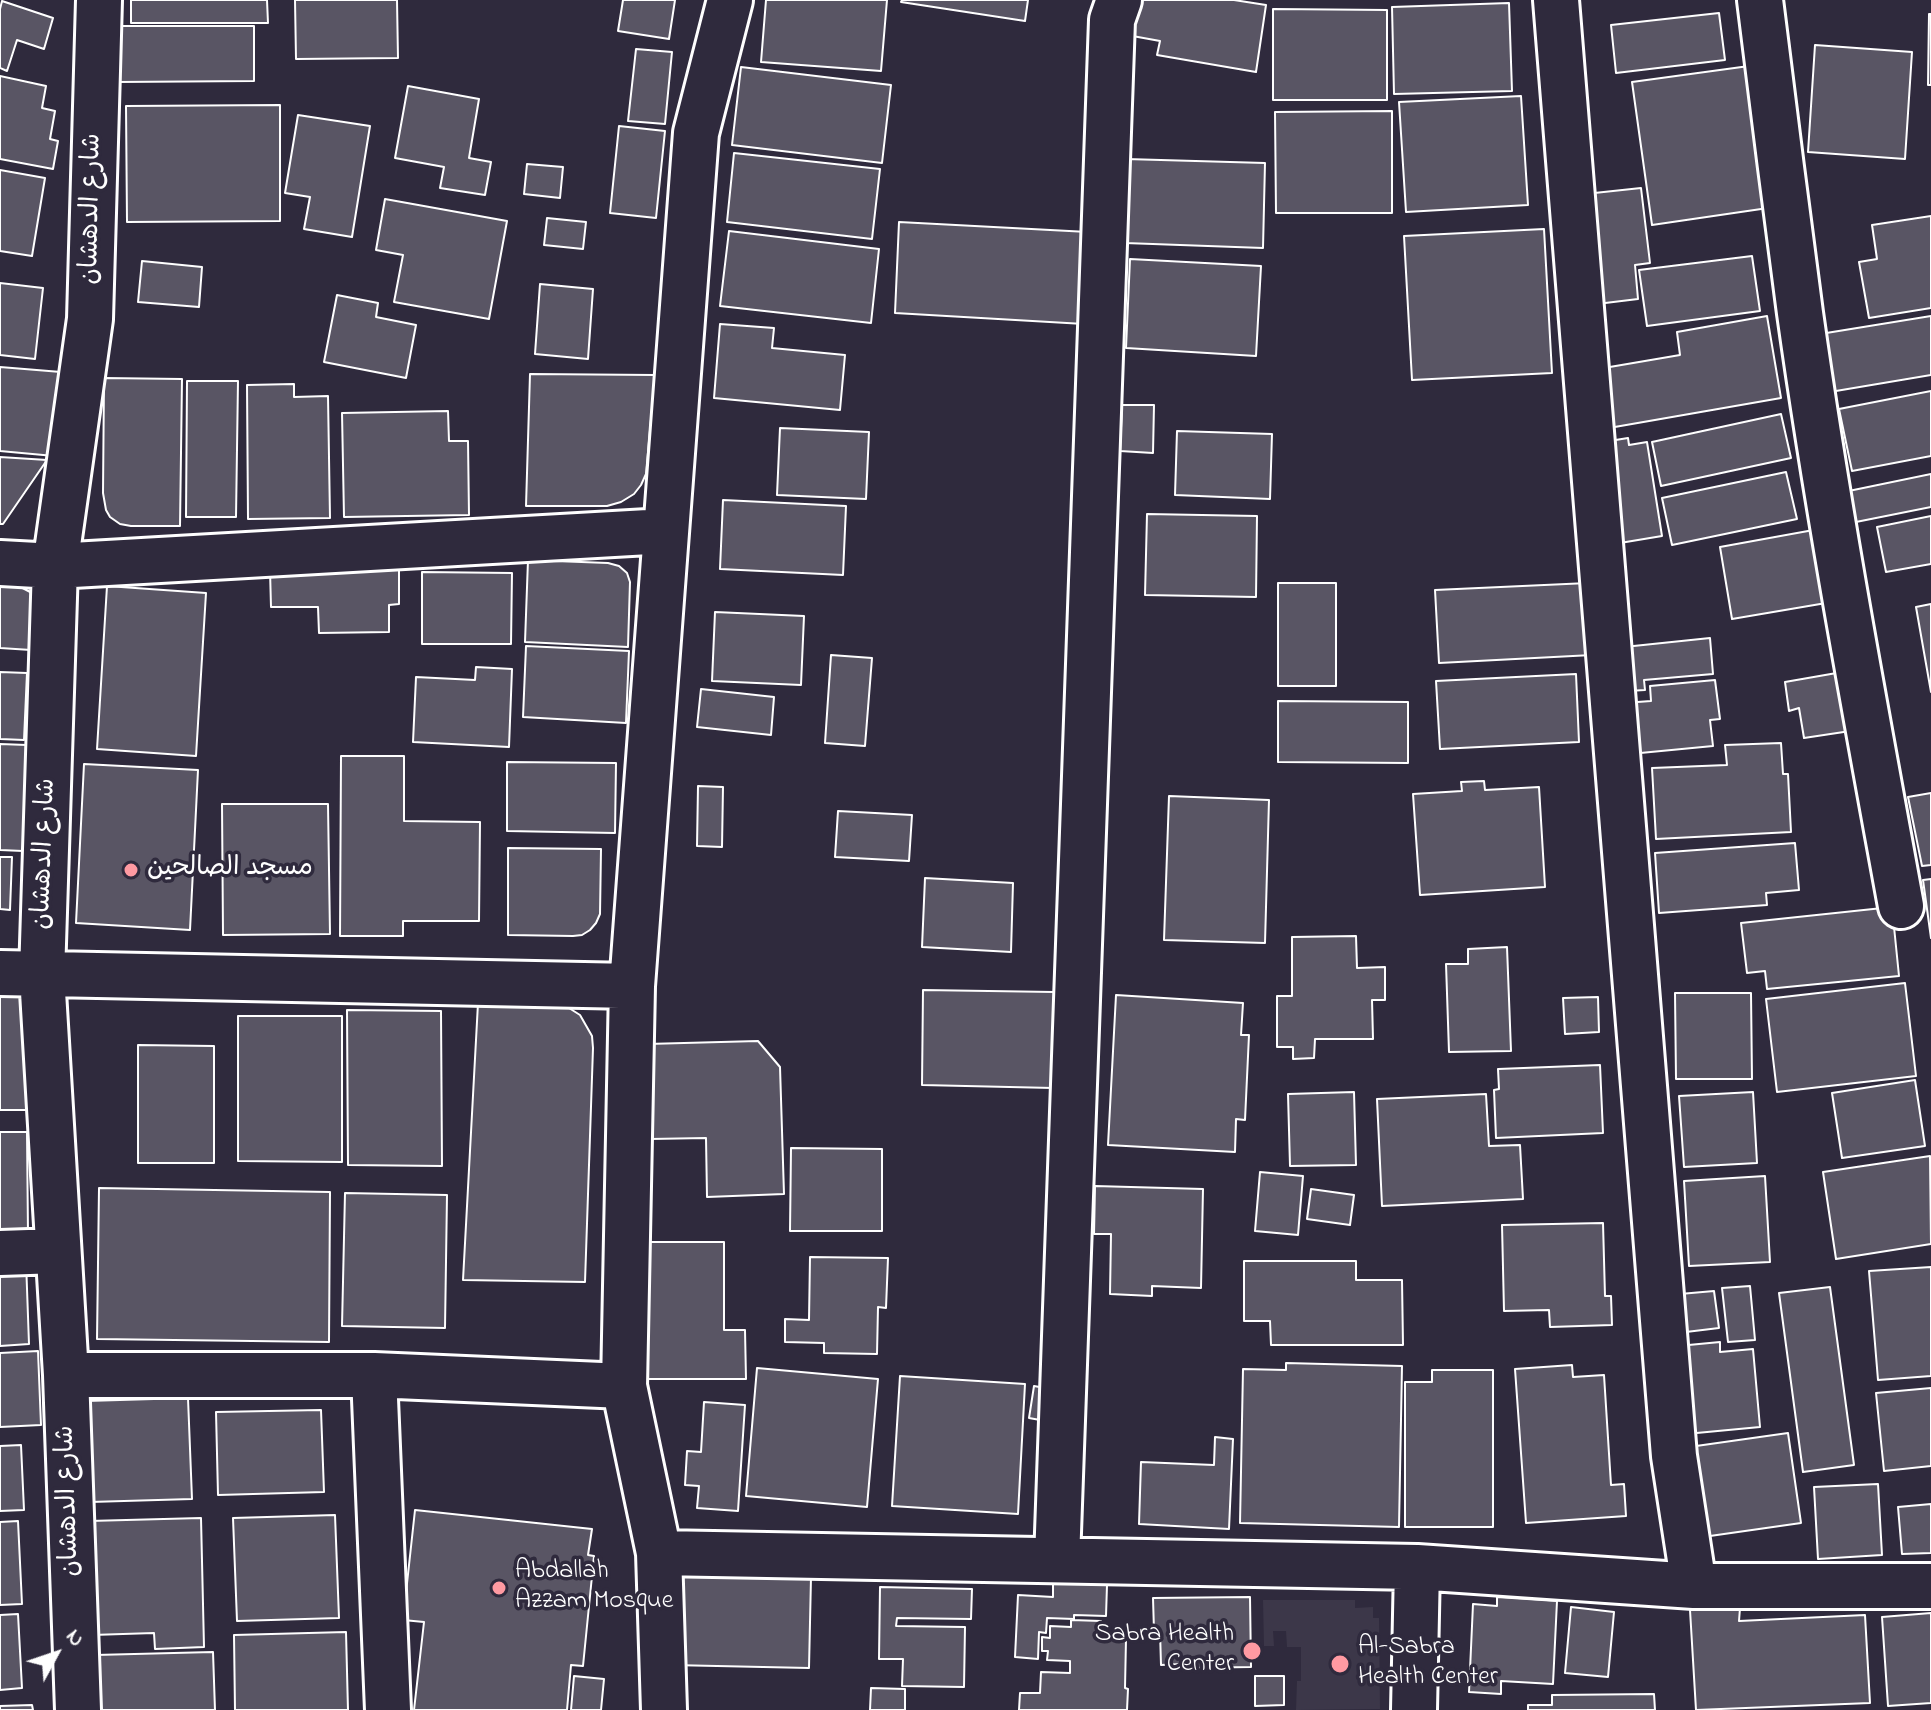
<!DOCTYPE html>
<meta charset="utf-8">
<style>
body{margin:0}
#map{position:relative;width:1931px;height:1710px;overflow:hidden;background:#2f2a3d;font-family:"Indie Flower",sans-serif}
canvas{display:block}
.north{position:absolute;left:16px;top:1614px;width:80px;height:80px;-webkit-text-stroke:6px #2f2a3d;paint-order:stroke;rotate:50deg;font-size:22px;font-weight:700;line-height:32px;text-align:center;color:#fff}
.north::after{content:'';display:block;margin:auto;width:28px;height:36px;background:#fff;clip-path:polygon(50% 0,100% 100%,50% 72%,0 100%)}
</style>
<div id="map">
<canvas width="1931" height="1710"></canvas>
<div class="north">N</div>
</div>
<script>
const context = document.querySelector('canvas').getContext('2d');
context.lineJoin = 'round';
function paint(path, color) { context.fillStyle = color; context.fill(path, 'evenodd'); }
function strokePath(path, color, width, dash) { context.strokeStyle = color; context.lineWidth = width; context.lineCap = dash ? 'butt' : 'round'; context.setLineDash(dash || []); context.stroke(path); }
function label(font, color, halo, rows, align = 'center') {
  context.font = font + ' "Indie Flower","Playpen Sans Arabic",sans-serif'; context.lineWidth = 7; context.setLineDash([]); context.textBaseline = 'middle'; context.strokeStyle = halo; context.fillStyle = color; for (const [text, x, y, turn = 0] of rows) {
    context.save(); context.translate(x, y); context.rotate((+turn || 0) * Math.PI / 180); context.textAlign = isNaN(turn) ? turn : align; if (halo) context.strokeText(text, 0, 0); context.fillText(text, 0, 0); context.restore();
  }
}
paint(new Path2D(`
 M1263 1600H1355V1608L1373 1607V1618H1379L1380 1709 1296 1710 1297 1681H1301V1647H1287L1286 1631H1273L1274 1646H1264Z`), '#3c3749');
const building = new Path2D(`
 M131 0H267L268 23H131Z
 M295 0H397L398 58 296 59Z
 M623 0H675L669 39 618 31Z
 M766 0H887L881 71 761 62Z
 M902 0H1028L1025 21 901 2Z
 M1133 0H1234L1266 5 1256 72 1157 55 1160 41 1127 35Z
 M2 1 53 18 44 49 17 40 7 71 0 68V9Z
 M1509 3 1512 91 1394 94 1392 7Z
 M1273 9 1387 10V100H1273Z
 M1719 13 1725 60 1616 73 1611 25Z
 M1929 14H1931V85H1928Z
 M117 26H254V81L117 82Z
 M1815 45 1912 52 1905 159 1808 152Z
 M636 49 672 52 665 124 628 121Z
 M1749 66 1768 208 1652 225 1632 82Z
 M741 67 891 85 882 163 732 145Z
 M0 76 46 86 42 108 55 111 50 139 58 141 53 169 0 159Z
 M408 86 479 99 469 158 491 162 485 195 440 188 444 167 395 158Z
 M1521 96 1528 205 1406 212 1399 102Z
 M280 105V221L127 222 126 106Z
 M1392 111V213H1276L1275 112Z
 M298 115 370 126 352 237 304 229 310 197 285 193Z
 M619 126 665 131 656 218 610 213Z
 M734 153 880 169 872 239 727 222Z
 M1126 159 1265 163 1263 248 1125 243Z
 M527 164 563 167 560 198 524 194Z
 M0 170 45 178 32 256 0 251Z
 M1641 188 1650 263 1635 265 1638 299 1597 304 1585 194Z
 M385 199 507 221 489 319 394 302 403 255 376 250Z
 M1931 216V308L1869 318 1859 262 1877 259 1872 225Z
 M547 218 586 222 583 249 544 245Z
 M899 222 1088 232 1084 324 895 313Z
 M1544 229 1552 373 1412 380 1404 236Z
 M729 231 879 249 871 323 720 306Z
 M1752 256 1760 311 1647 326 1639 270Z
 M1130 259 1261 266 1256 356 1126 348Z
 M142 261 202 267 199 307 138 302Z
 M0 283 43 288 35 359 0 355Z
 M540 284 593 289 588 359 535 354Z
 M337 295 378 303 376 317 416 325 406 378 324 362Z
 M1767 316 1781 398 1609 428 1598 369 1680 355 1677 332Z
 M1931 316V375L1824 393 1814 335Z
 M720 324 774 328 772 348 845 355 840 410 714 398Z
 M0 367 61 372 54 456 0 451Z
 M530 374 655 375 646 474 641 485 634 494 621 502 607 506H526Z
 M104 378 182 379 180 526H131L120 524 110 517 106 510 103 493Z
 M187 381H238L236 517H186Z
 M294 384V397L328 396 330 518 248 519 247 385Z
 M1931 391V456L1852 471 1839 409Z
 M1122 405H1154L1153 453 1120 451Z
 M448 411 449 441H468L469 515 344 517 342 413Z
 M1781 414 1791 458 1661 486 1652 442Z
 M780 428 869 432 866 499 777 495Z
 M1177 431 1272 434 1270 499 1175 495Z
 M1628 438 1629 445 1647 442 1662 536 1614 544 1597 443Z
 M0 457 47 460 3 524H0Z
 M1786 472 1797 519 1672 545 1662 498Z
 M1931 474V507L1846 524 1839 493Z
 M723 500 846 506 843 575 720 569Z
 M1147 514 1257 516 1256 597 1145 595Z
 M1931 516V564L1886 572 1877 527Z
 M1819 529 1832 602 1732 619 1720 547Z
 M528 560 608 563 619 566 627 573 630 582 628 647 525 642Z
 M270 570H399V604L389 605V632L319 633 318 607H271Z
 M422 572 512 573 511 644H422Z
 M0 576 32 593 31 650 0 648Z
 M1278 583H1336V686H1278Z
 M1588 583 1592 655 1439 663 1435 590Z
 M107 586 206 593 196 756 97 749Z
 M1931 604V692L1916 607Z
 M715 612 804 616 801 685 712 681Z
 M1710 638 1713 674 1644 680 1645 690 1628 691 1624 647Z
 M526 646 629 651 626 723 523 717Z
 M831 655 872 658 865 746 825 743Z
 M476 667 512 669 509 747 413 742 416 677 475 680Z
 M1848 671 1857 730 1804 738 1799 708 1789 711 1785 682Z
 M0 672 27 673 24 740 0 739Z
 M1576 674 1579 742 1440 749 1436 681Z
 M1715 680 1720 719 1710 720 1713 746 1630 754 1624 703 1651 701 1650 686Z
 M701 689 774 697 771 735 697 727Z
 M1278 701 1408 702V763L1278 762Z
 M1781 743 1783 774H1788L1791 832 1656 839 1652 768 1727 765 1725 745Z
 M0 744 27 745 23 851 0 850Z
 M341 756H404V821L480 822 479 921H403V936H340Z
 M507 762 616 763 615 833 507 831Z
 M84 764 198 770 190 930 76 923Z
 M1484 781 1485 790 1539 787 1545 887 1420 895 1413 794 1462 791 1461 782Z
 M698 786 723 787 722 847 697 846Z
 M1931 793V865L1922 866 1908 797Z
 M1169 796 1269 800 1265 943 1164 940Z
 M222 804H328L330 934 223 935Z
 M838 811 912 815 909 861 835 857Z
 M1795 843 1799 890 1766 893 1767 905 1659 913 1655 853Z
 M508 848 601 849 600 914 596 923 590 930 582 935 573 936 508 935Z
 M0 857H12L10 910 0 909Z
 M925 878 1013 883 1011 952 922 947Z
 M1931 879V938L1923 880Z
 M1892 907 1899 976 1767 989 1765 971 1747 973 1741 923Z
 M1356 936 1357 968 1385 967V1000H1372L1373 1039H1315L1314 1058 1293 1059V1047H1277V996H1292V937Z
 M1507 947 1511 1051 1449 1052 1446 964H1468V949Z
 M1905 983 1916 1076 1777 1092 1766 999Z
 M923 990 1054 992 1053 1088 922 1085Z
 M1675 993H1751L1752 1079H1676Z
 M0 994H30V1110H0Z
 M1116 995 1243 1003 1241 1035H1249L1245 1120 1236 1119 1235 1152 1108 1145Z
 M1598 997 1599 1032 1565 1034 1563 998Z
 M478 1003H555L569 1008 580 1015 592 1036 593 1048 585 1282 463 1280Z
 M347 1010 441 1011 442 1166 348 1165Z
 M238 1016H342V1162L238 1161Z
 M758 1041 780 1067 784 1194 707 1197 706 1138 650 1139 647 1044Z
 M138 1045 214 1046V1163H138Z
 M1600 1065 1603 1133 1496 1138 1494 1090 1499 1089 1498 1069Z
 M1915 1080 1925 1146 1842 1158 1832 1093Z
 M1354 1092 1356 1165 1290 1166 1288 1094Z
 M1753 1092 1757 1163 1684 1167 1679 1096Z
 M1486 1094 1489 1146 1520 1145 1523 1199 1382 1206 1377 1099Z
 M0 1132H27L28 1234H0Z
 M791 1148 882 1149V1231H790Z
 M1930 1156 1931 1244 1836 1259 1823 1172Z
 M1260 1172 1303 1176 1298 1235 1255 1231Z
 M1765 1176 1770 1262 1689 1266 1684 1181Z
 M1095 1186 1203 1189 1201 1288 1152 1286V1296L1110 1294 1111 1234H1094Z
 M99 1188 330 1192 329 1342 97 1339Z
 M1311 1189 1354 1195 1350 1225 1307 1219Z
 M345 1193 447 1195 445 1328 342 1326Z
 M1603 1223 1605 1296H1611L1612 1325 1550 1327 1549 1310 1504 1311 1502 1225Z
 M648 1242H724V1330H745L746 1379H648Z
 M810 1257 888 1258 886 1308 878 1307 877 1354 824 1353V1343L785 1342V1319L809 1320Z
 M26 1261 29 1344 0 1346V1262Z
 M1244 1261H1356V1280H1402L1403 1345H1271L1270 1321H1244Z
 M1931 1267V1376L1878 1380 1869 1271Z
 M1750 1286 1755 1340 1728 1342 1722 1288Z
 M1830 1287 1854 1465 1803 1472 1779 1293Z
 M1714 1291 1719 1328 1686 1332 1680 1294Z
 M1720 1342V1352L1753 1349 1760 1427 1686 1434 1678 1346Z
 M38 1351 41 1425 0 1427V1353Z
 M1286 1363 1402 1366 1399 1527 1240 1523 1243 1369 1286 1370Z
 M1572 1365 1573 1377 1604 1375 1611 1485 1624 1484 1626 1516 1526 1523 1515 1369Z
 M757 1368 878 1379 867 1507 746 1496Z
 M1432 1370H1493V1527H1405V1382H1432Z
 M900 1376 1025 1384 1018 1514 892 1506Z
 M1034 1386 1056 1390 1051 1422 1029 1418Z
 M1931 1388V1466L1884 1471 1876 1393Z
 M188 1398 192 1499 90 1502 86 1401Z
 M704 1402 745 1405 738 1511 697 1508 699 1486 685 1485 687 1451 701 1452Z
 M321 1410 324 1492 218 1495 216 1412Z
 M1788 1433 1801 1523 1696 1538 1682 1448Z
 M1215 1437 1233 1439 1229 1529 1139 1524 1141 1462 1214 1465Z
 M21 1445 24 1510 0 1511V1446Z
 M1878 1484 1882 1555 1818 1559 1814 1487Z
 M1931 1504V1553L1902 1554 1898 1507Z
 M415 1510 592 1529 588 1555 594 1556 583 1666 571 1665 567 1710H414L424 1622 403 1620Z
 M335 1515 339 1618 237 1621 233 1518Z
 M201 1518 204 1647 155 1649 154 1633 92 1635 89 1521Z
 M18 1521 22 1604 0 1605V1522Z
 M678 1574 811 1577 809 1668 671 1665Z
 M1053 1582 1107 1585 1106 1616 1074 1615V1619L1047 1618 1046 1633 1039 1632 1038 1659 1015 1657 1018 1595 1053 1597Z
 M880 1587 972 1589 971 1619 897 1618 896 1626 965 1627 964 1687 902 1686 903 1659H879Z
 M1250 1597 1251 1667 1182 1668V1664L1161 1665 1160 1631H1154L1153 1598Z
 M1497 1597 1557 1601 1553 1684 1501 1681V1694L1469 1692 1473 1604 1497 1606Z
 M1571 1607 1614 1612 1608 1677 1565 1673Z
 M1740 1608 1739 1621 1865 1615 1870 1703 1696 1710 1690 1610Z
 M1931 1613V1703L1888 1706 1882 1617Z
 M18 1614 22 1688 0 1690V1615Z
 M1071 1620 1101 1621V1638L1126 1639 1125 1688 1128 1689 1127 1710H1019L1020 1693H1040L1041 1672 1070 1673V1661L1047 1660 1048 1651H1042V1637L1050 1638V1626L1071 1627Z
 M346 1632 348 1710H235L234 1635Z
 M213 1652 215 1710H96L95 1655Z
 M574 1676 604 1679 601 1710H571Z
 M1255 1676H1284V1705L1255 1706Z
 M871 1688 905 1689V1710H870Z
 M1654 1694 1655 1710H1528V1705H1552V1695Z
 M32 1705 33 1710H0V1706Z`);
paint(building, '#595564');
strokePath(building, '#fff', 2);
const minor = new Path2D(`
 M1556 0 1674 1456 1694 1586
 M1760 0C1773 104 1786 209 1800 313 1828 512 1865 709 1901 906
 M0 563 55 566 666 531
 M0 973 632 986
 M0 1253 58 1251
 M66 1375H374L624 1386
 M374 1375 388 1710
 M659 1553 1417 1567 1694 1586H1931
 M1057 1560 1112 20 1119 0
 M78 1710 66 1375 42 975 55 566 90 319 99 0
 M664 1710 659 1553 624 1386 632 986 696 133 730 0
 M1414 1710 1417 1567`);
strokePath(minor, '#fff', 50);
strokePath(minor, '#2f2a3d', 44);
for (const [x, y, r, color] of [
 [131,870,8,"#ff9aa2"],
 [499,1588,8,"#ff9aa2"],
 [1252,1651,10,"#ff9aa2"],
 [1340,1664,10,"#ff9aa2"]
]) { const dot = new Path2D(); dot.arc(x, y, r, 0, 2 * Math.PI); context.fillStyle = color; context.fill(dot); strokePath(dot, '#2f2a3d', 3); }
label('26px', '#fff', '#2f2a3d', [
 ["شارع الدهشان",93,209,-89],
 ["شارع الدهشان",46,854,-88],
 ["شارع الدهشان",70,1501,-92]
]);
label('26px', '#fff', '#2f2a3d', [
 ["مسجد الصالحين",147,870],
 ["Abdallah",515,1573],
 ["Azzam Mosque",515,1603],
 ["Sabra Health",1234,1636,"right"],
 ["Center",1234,1666,"right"],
 ["Al-Sabra",1358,1649],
 ["Health Center",1358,1679]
], 'left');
</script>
